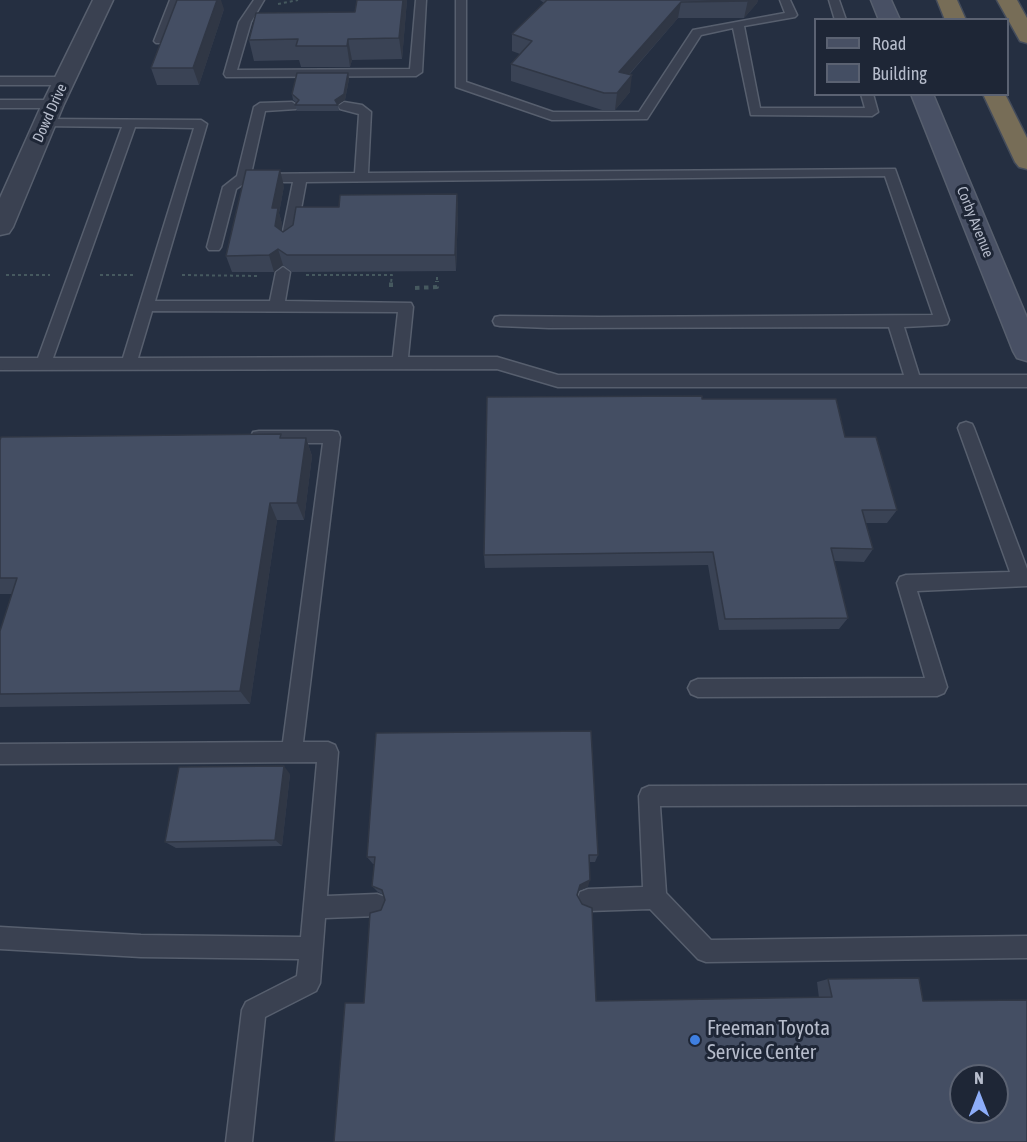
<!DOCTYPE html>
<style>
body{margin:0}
#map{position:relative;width:1027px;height:1142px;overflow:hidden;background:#252f41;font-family:"Asap Condensed",sans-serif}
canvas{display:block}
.legend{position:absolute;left:814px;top:18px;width:195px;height:78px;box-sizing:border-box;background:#1e2636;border:2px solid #5b6272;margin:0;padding:8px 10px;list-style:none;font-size:18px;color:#b6bccb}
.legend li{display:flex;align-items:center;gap:12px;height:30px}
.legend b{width:30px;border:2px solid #5b6272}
.north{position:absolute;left:949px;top:1064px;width:60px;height:60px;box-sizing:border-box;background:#1e2636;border:2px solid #5b6272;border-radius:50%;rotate:0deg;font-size:16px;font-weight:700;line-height:24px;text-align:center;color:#b6bccb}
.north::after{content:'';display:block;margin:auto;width:21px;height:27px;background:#8dadf9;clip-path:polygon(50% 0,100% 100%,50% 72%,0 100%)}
</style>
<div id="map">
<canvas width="1027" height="1142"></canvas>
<ul class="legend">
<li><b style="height:8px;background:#485064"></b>Road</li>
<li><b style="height:16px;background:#444e63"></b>Building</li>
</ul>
<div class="north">N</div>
</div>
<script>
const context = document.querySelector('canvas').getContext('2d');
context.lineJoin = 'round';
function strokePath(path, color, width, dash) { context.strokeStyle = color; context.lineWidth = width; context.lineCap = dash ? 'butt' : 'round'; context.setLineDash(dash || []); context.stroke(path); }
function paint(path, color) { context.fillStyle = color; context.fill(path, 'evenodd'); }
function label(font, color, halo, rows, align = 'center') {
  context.font = font + ' "Asap Condensed",sans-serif'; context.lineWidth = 6; context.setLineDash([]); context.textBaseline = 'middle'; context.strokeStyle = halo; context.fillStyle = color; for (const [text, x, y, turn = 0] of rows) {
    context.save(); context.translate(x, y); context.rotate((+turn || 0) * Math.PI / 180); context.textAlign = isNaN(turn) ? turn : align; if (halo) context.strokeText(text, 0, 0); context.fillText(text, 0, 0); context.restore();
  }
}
const lane = new Path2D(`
 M170 0H180L166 41 164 43H156L154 41Z
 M254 0H264L251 22 237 70 410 69 416 0H426L422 72 416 76 226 77 224 74 239 22Z
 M456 0H466V82L553 112H639L693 30 785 13 780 0H790L797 15 795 17 744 26 760 108H865L861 94H873L878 112 872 116 751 115 733 28 701 35 647 119 552 120 456 87Z
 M829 0H839L846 20H835Z
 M0 77H64L70 81 64 85H0Z
 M0 100H53L59 104 53 108H0Z
 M292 102 298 106 296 109 265 111 251 174 355 173 359 114 340 109 338 106 344 102 362 105 371 112 368 173 895 169 949 320 947 324 942 325 904 327 919 375H1027V387H558L497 369 0 370V358H38L122 127 41 126 39 123 45 119 201 120 207 124 155 301H270L276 272 283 267 290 272 285 301 411 303 413 307 408 357H497L558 375H904L889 327 549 328 500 326 495 325 493 321 495 317 500 316 599 317 933 315 885 176 306 182 295 241 288 246 281 241 293 182H246L236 189 221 247 219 250H209L207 247 223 187 237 176 254 107 260 103ZM135 127 194 128 123 358H53ZM152 311 398 312 393 357 138 358Z
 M966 422 972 424 974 428 1027 569V586L917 591 947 687 944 693 937 696 698 697 691 694 688 688 691 682 698 679 925 678 897 583 900 577 906 575 1010 572 958 428 960 424Z
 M259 431H332L338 432 340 437 303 742H328L335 745 338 752 327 896 377 894 385 897 388 905 385 913 377 916 325 918 320 983 316 991 265 1017 252 1142H226L242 1010 246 1002 297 976 299 959 141 957 0 949V927L141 935 301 937 317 762 0 764V744L283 742 323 443H259L253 442 251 437 253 432Z
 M1027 785V805L660 806 666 893 711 940 1027 936V958L706 962 698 959 650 909 588 911 580 908 577 900 580 892 588 889 643 887 639 796 642 789 649 786Z`);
const street = new Path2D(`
 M93 0H113L64 104 13 227 9 233 0 235V198L42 104Z`);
const secondary = new Path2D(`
 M871 0H891L900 20H879Z
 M911 94H933L1027 318V361L1017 358 1013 351Z`);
const highway = new Path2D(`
 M937 0H957L966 20H945Z
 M997 0H1017L1027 18V43L1020 41Z
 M983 94H1005L1027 138V169L1019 167 1015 162Z`);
strokePath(lane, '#575f6e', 3);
strokePath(street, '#575f6e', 3);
strokePath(secondary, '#575f6e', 3);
strokePath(highway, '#444c5b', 3);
strokePath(new Path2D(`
 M278 4 298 0
 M6 275H50
 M100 275H133
 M182 275 259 276
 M306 275H392L391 283
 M437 277V283`), '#46595f', 2, [3, 3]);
strokePath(new Path2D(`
 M391 287V281
 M415 288 437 287V281`), '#46595f', 4, [4.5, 4.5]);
paint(lane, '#3a4151');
paint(street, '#3a4151');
paint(secondary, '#485064');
paint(highway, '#776d57');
paint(new Path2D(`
 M357 0H407L402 59 352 60 350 67H301L299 60 254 61 249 40 355 12Z
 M540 0H758L757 3 744 18H678L630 74V92L615 110H602L511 81V64L520 54 512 51V34L544 3Z
 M224 9 199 85H157L151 68Z
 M348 73 349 79 345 100 338 104 339 111H297L295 105 297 103 293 100 292 94Z
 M284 186 279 213 282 224 281 231 283 232 339 207 457 194 458 211 456 271 292 272 283 265 274 272H232L226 256Z
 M702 399 845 437 897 510 887 523H866L873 549 864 562 834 561 848 618 839 629 719 630 708 565 485 568 484 555Z
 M281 434 282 438H306L312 456 304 520H277L250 704 0 707V631L12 594H0V440Z
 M290 774 282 846 176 848 165 842Z
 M598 855 595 862H589L588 887 578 891 577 895 596 1001 819 998 817 982 828 979 923 1001 1027 1142 364 1003 381 910 385 900 384 895 378 892 372 886 374 864H373L367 857Z`), '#3a4355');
paint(new Path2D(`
 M217 0H221L224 9 199 85 193 68Z
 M403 0H407L402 59 399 38Z
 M748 0H758L757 3 744 18Z
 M681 2 678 18 617 88 619 72Z
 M348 39 352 60 350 67 347 46Z
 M348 73 349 79 345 100 336 106 335 100Z
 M632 75 630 92 615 110 617 93Z
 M280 170 284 186 279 213 282 224 280 243 275 226 272 208Z
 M457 194 458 211 456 271 455 255Z
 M278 249 283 265 274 272 269 255Z
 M306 438 312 456 304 520 297 503Z
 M270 503 277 520 250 704 240 691Z
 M284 766 290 774 282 846 275 840Z
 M590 880 588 887 578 891 580 885Z`), '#303745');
const building = new Path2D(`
 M177 0H217L193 68H151Z
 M357 0H403L399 38 348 39 347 46H296L298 39 249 40 256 13 355 12Z
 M547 0H748L747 1 681 2 619 72 632 75 617 93H604L511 64 532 41 512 34Z
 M297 73H348L344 94 335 100 338 105H295L299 100 292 94Z
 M246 170H280L272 208H278L275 226 283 232 293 225 296 207H339L340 195 457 194 455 255H287L278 249 269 255 226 256Z
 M702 396V399H836L845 437H876L897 510H862L873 549 831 548 848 618 725 619 713 552 484 555 487 397Z
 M281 434 280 438H306L297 503H270L240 691 0 694V631L17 578H0V440L1 437Z
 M591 731 598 855H589L590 880 580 885 577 895 582 904 592 908 596 1001 832 997 828 979 919 978 923 1001 1027 1000V1142H334L345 1003H364L370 913 381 910 385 900 382 890 372 886 375 857H367L376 733ZM961 1076H997V1112H961Z
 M284 766 275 840 165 842 179 767Z`);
paint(building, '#444e63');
strokePath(building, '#303745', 1.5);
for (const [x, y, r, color] of [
 [695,1040,6,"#3f7fe0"]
]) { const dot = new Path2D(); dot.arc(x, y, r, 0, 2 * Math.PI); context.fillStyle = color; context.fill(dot); strokePath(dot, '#1e2636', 2); }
label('15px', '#b6bccb', '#1e2636', [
 ["Dowd Drive",50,113,-66],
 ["Corby Avenue",975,222,68]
]);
label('21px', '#b6bccb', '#1e2636', [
 ["Freeman Toyota",707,1028],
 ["Service Center",707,1052]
], 'left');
</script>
